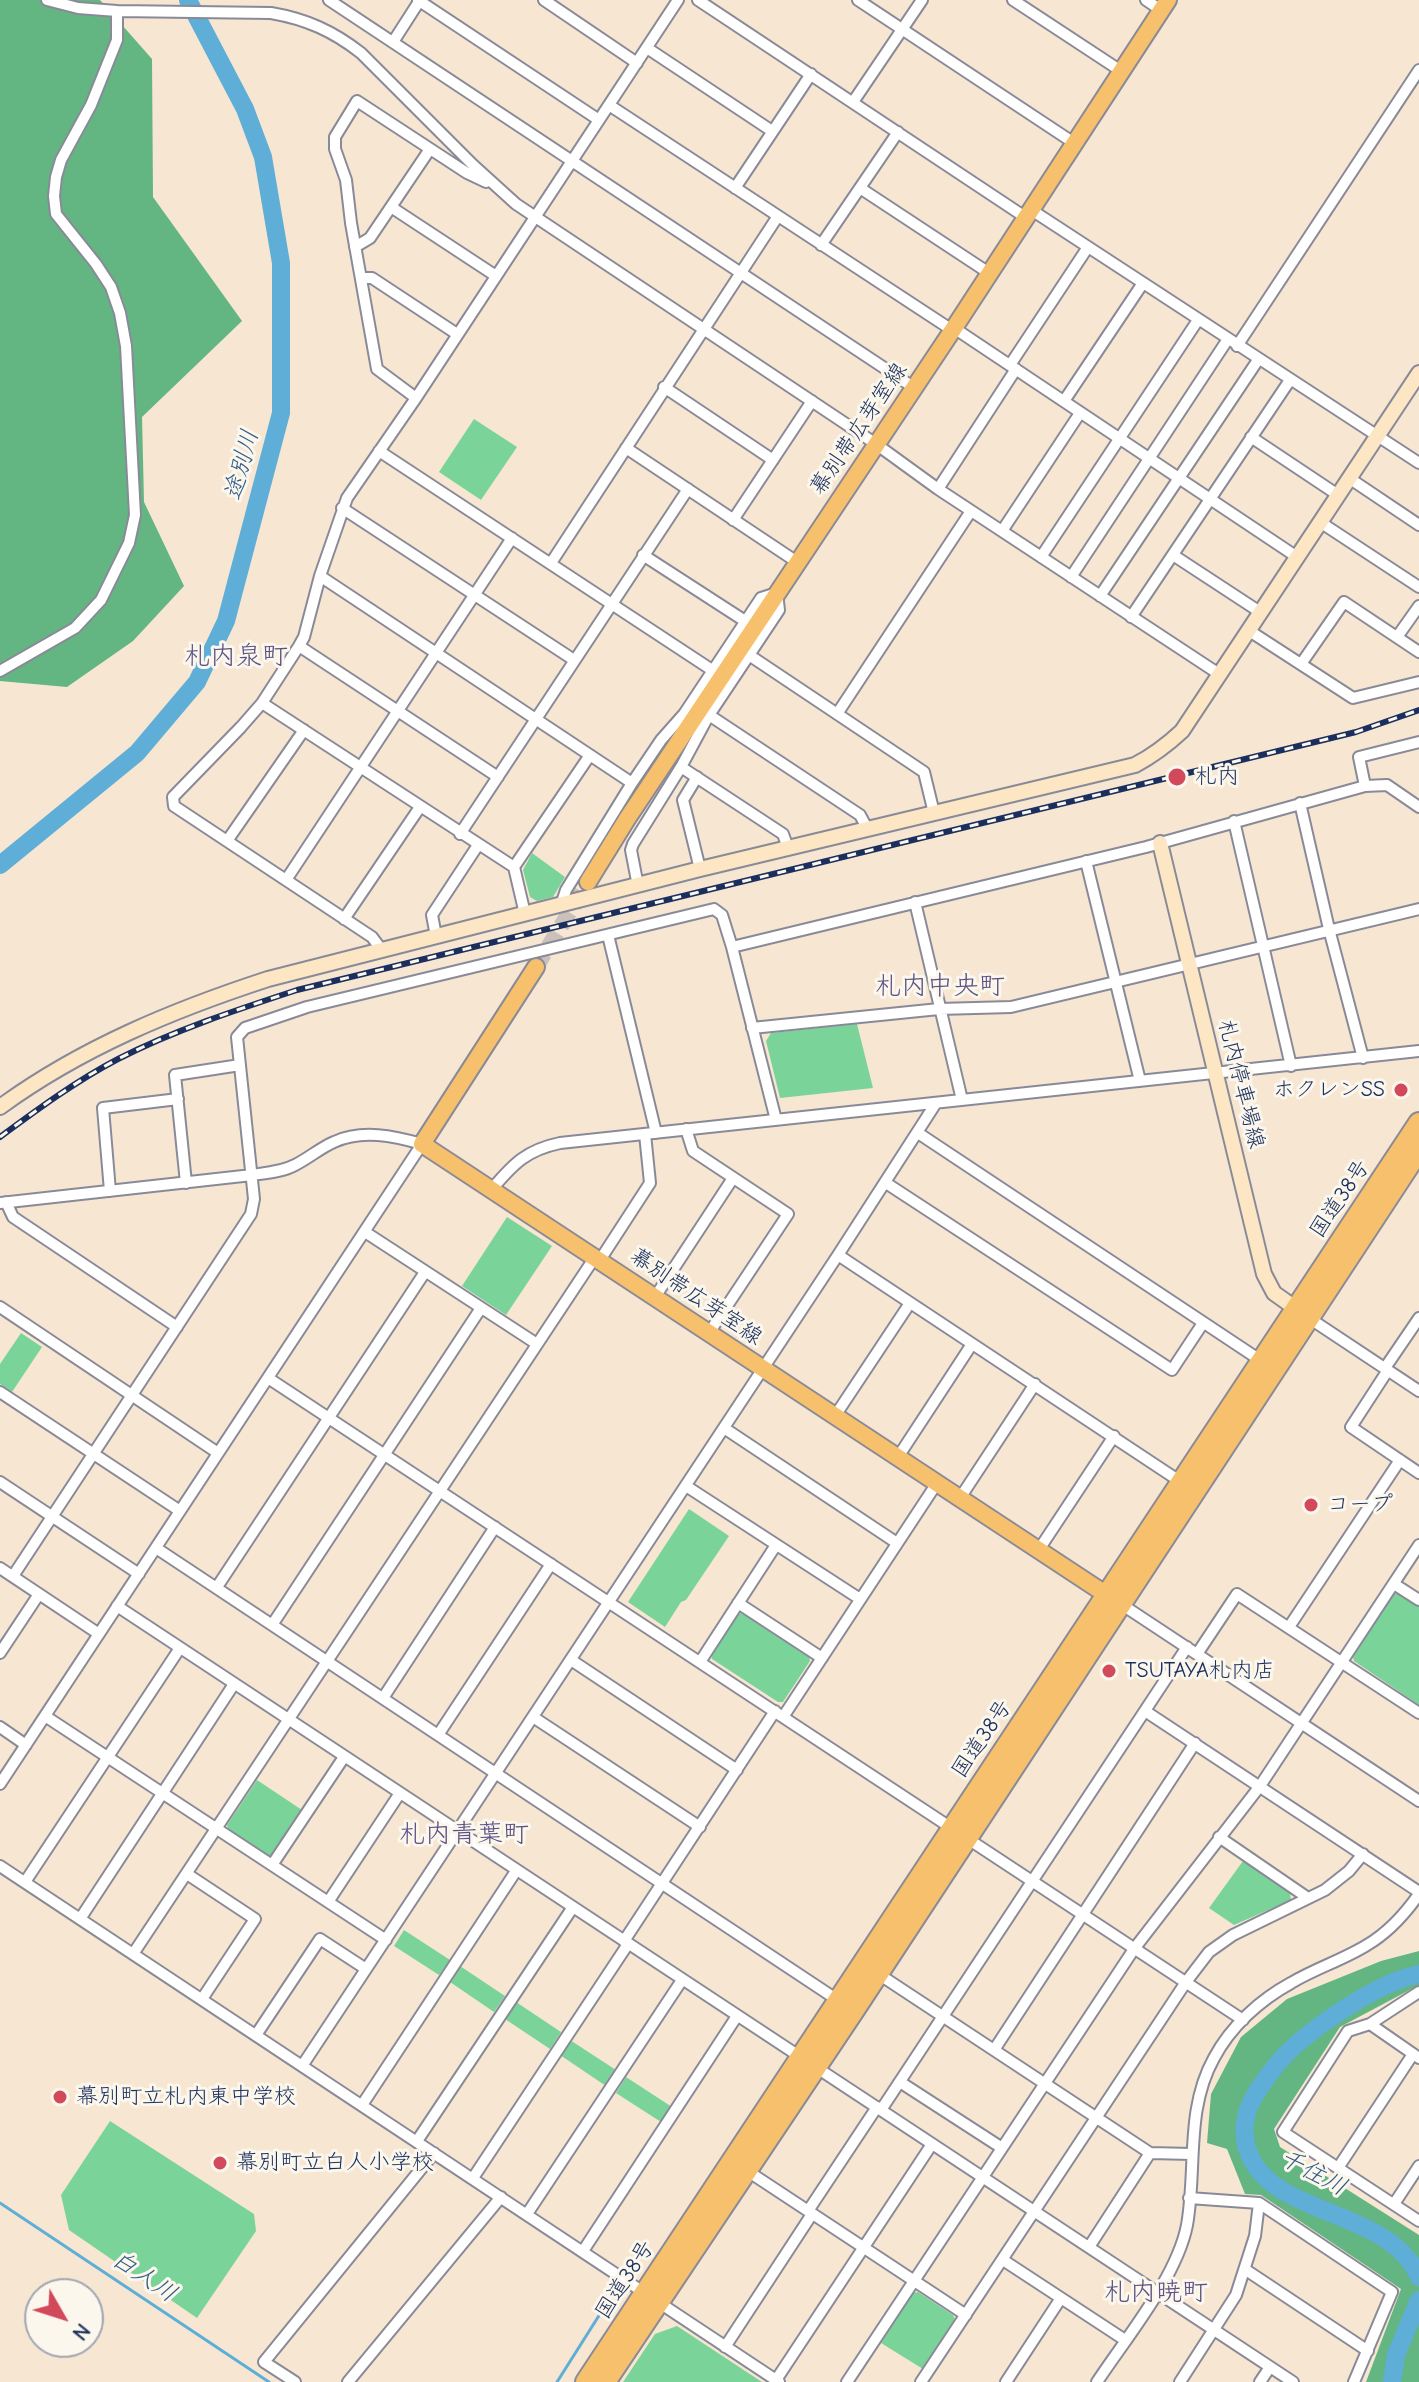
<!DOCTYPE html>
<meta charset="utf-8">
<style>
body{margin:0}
#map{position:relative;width:1419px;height:2382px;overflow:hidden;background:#f7e6d1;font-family:"Comic Neue",sans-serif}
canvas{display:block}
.north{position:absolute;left:24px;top:2278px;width:80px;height:80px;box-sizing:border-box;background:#fbf7ec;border:2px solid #a1a7b3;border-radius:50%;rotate:129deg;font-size:22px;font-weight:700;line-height:32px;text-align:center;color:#1b2f5e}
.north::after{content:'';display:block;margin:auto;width:28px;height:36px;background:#d1495b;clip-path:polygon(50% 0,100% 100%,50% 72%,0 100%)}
</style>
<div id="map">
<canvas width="1419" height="2382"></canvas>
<div class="north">N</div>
</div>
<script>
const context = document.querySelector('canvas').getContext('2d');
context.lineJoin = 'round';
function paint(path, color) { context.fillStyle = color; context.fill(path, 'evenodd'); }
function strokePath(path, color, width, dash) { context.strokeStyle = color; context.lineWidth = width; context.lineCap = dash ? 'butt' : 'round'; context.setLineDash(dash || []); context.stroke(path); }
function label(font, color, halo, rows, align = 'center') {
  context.font = font + ' "Comic Neue","Klee One",sans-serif'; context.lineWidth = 6; context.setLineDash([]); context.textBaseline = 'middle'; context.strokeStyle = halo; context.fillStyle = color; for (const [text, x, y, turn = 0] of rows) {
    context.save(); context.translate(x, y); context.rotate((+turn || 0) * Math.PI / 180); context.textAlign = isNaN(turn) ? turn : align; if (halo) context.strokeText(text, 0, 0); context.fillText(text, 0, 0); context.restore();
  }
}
paint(new Path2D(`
 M474 419 517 447 481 500 439 472Z
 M532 853 565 877 553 897 537 901 530 897 523 870Z
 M857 1024 873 1088 780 1098 766 1041 771 1033Z
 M507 1217 552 1246 506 1315 462 1286Z
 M21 1333 42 1347 12 1392 0 1384V1364Z
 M689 1509 729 1536 686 1600 681 1602 665 1627 628 1602Z
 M1394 1594H1399L1419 1606V1705L1354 1661 1353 1657Z
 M743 1613 809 1656 810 1661 783 1702H778L712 1659 711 1654 738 1614Z
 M257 1780 302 1810 270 1858 228 1829 227 1825Z
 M1243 1861 1290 1893 1291 1900 1234 1925 1209 1908Z
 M404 1930 450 1960 439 1975 394 1946Z
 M460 1966 505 1996 494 2012 450 1982Z
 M516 2002 561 2032 550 2049 505 2019Z
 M570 2040 616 2070 606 2086 560 2055Z
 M626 2077 672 2107 661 2122 616 2093Z
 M110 2121 254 2214 256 2231 197 2318 69 2230 61 2195Z
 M918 2292 953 2315 955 2319 923 2369 881 2343 913 2293Z
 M677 2326 762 2382H623L655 2334Z`), '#7ad49a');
paint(new Path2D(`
 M0 0H100L152 59 153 197 242 321 142 417 144 502 184 586 133 641 67 687 0 681Z
 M1419 1951V1985L1340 2027 1274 2129 1280 2147 1419 2235V2382H1366L1401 2289 1261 2195 1245 2194 1227 2149 1207 2143 1211 2094 1241 2037 1287 1999 1381 1961Z`), '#63b682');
strokePath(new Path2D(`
 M0 2203 269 2382
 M557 2382 600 2314`), '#5eaed8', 3);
strokePath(new Path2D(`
 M0 865 137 753 197 682 226 621 281 413V263L263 157 245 109 188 0
 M1419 1974C1377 1982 1304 2032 1277 2064 1256 2091 1236 2116 1248 2151 1271 2218 1388 2207 1419 2277
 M1392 2382 1396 2355 1419 2300`), '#5eaed8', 18);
strokePath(new Path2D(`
 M536 967 588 882`), '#cbc1ba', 16, [16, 8]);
const street = new Path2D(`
 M47 0 78 8 117 11 271 13C306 19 333 31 361 53L473 165 516 204 876 444 938 489 1219 674
 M329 0 913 387
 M418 0 599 120
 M544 0 637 63
 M698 0 1025 217
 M858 0 1074 143
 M1013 0 1121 71
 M1146 0 1161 10
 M393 42 420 0
 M647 48 772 131
 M853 102 922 0
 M609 105 952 330
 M735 188 811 74
 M860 188 989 273
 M391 207 496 276
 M1030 209 1419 463
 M821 245 898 132
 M355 247 370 238 430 149
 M361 278H372L457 334
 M954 328 1297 557
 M1237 346 1419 70
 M1010 365 1088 247
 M664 387 773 460
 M416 398 377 369 351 223 346 180 335 149V137L357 101 467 173 486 182
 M1064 401 1143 283
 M1251 437 1338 495
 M626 448 797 562
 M379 451 712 670
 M1349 478 1419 525
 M938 489 1016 369
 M342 508 574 660
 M733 520 812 401
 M1320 522 1419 587
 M1002 531 1080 413
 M643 555 745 621
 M1173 555 1260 612
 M1041 557 1198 320
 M551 563 778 216
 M320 576 632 783
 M1071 577 1228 339
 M1100 596 1258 360
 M1131 617 1290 380
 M1248 630 1353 698 1419 682
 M1397 637 1419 606
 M299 646 498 777
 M749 655 924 772 934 813
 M1301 664 1344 602 1419 652
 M0 671 75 628 101 600 129 543 135 515 126 346 120 313 111 287 96 264 56 214 54 196 56 177 61 160 91 105 117 40V11
 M262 703 514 867 525 914
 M837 714 971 511
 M709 715 860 815 867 828
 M681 767 783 834 788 848
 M697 777 683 800 700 869
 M1365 786 1359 757 1419 742
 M1300 803 1329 929 1363 1058
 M1234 821 1291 1066
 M460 834 688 489
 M227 841 304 730
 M1086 861 1140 1081
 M514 867 590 755
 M286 880 512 538
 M915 902 962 1100
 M561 905 566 890 632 783 661 740 684 714 761 598 777 593 779 610 709 715 681 767 633 844 631 850 638 886
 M344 919 420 807
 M608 935 656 1133
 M436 936 432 915 478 845
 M732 947 1146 847 1365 786 1387 785 1419 807
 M381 949 372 937 174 806 173 797 241 727 262 703 299 646 304 637 320 576 347 498 416 398 678 0
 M752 1028 939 1009 1011 1007 1419 909
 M686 1129 693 1151 788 1214 709 1333
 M918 1133 1263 1362
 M186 1183 175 1075 240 1065
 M886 1183 1172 1370 1203 1323
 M492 1189C514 1163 527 1150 560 1143L1419 1051
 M110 1191 103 1108 178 1099
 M6 1202 13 1217 177 1327
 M0 1203 252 1175C266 1173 282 1172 295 1165 309 1158 320 1148 334 1142 362 1129 394 1136 422 1144L0 1784
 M365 1232 537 1344
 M838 1255 1181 1482
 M600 1260 650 1183 645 1134
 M655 1297 733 1178
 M0 1307 218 1453
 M1309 1318 1419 1391
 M1385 1368 1419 1318
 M1388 1370 1351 1427 1419 1473
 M268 1378 1243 2020
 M0 1392 180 1511
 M835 1416 910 1303
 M724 1428 897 1543
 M898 1457 972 1344
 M0 1482 139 1574
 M686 1486 860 1599
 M960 1498 1035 1384
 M156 1548 839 2001
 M1038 1551 1114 1436
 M0 1568 99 1634
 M13 1576 251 1214 254 1199 237 1037 245 1028 307 1007 714 909 722 915 732 947 776 1120
 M1394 1584 1419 1600
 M217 1587 425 1272
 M738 1603 822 1658
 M1121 1604 1419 1801
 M117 1606 1293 2382
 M272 1625 481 1308
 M1289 1627 1400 1460
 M0 1653 39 1594
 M1197 1654 1237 1594 1419 1713
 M571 1660 737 1770
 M700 1662 776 1545
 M383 1698 495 1527
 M1145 1711 1419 1892
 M45 1716 386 1940
 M533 1717 700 1827
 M783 1717 937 1483
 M0 1727 26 1745
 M438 1735 551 1564
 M1219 1837 1308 1898
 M272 1865 344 1757
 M0 1866 779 2382
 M187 1874 255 1919 202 1999
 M25 1882 180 1648
 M328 1902 400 1793
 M80 1919 234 1684
 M624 1941 775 1711
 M133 1954 595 1257
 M877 1973 1150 2153 1192 2154
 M1419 1992 1370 2024 1348 2031 1283 2132 1419 2221
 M1370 2024 1419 2058
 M256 2035 320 1939 366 1969
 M994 2050 1195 1743
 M302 2066 838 1255 936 1103
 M900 2082 1002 2148
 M362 2105 516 1871
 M881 2110 1187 1647
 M417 2141 573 1907
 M1338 2168 1413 2054
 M746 2170 966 2315
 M473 2178 628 1944
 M1189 2198 1259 2203 1392 2292 1354 2382
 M1394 2204 1419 2166
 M808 2211 877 2107
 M527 2214 682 1980
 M1089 2247 1150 2153
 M583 2251 737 2016
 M1003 2260 1125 2340
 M1246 2270 1368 2351
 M725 2347 812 2214
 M776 2380 932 2144
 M295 2382 264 2362 434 2153
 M348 2382 501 2197
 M847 2382 1134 1949 1260 1786 1419 1545
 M921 2382 1186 1982 1209 1952 1233 1935 1325 1890 1349 1871 1363 1854
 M1006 2382 1061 2298
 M1097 2382C1126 2338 1177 2277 1187 2225 1197 2169 1185 2110 1214 2058 1231 2026 1260 2000 1291 1983 1316 1968 1343 1960 1367 1945 1389 1932 1405 1914 1419 1894
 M1180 2382 1236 2295 1255 2236 1259 2203
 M1260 2382 1270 2367`);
const secondary = new Path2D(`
 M1160 843 1264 1274 1274 1293 1302 1313
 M0 1107C81 1048 173 1010 268 979L700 869 1135 765C1154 755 1167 745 1182 731L1419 373`);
const primary = new Path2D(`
 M588 882 627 819 954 328 1168 0
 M536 967 422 1144 1116 1601`);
const highway = new Path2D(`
 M586 2382 1419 1123
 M605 2382 854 2010 1419 1150`);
strokePath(street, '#898a98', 14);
strokePath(secondary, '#898a98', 18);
strokePath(primary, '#898a98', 20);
strokePath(highway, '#898a98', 24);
strokePath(street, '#fff', 10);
strokePath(secondary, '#fce6c4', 14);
strokePath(primary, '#f7c06c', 16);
strokePath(highway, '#f7c06c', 20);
const rail = new Path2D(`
 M0 1137C38 1109 76 1081 118 1059 175 1030 236 1010 297 990L1356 732 1419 710`);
strokePath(rail, '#1b2f5e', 6);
strokePath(rail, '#fbf7ec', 3, [9]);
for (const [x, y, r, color] of [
 [1177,777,10,"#d1495b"],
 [1401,1090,8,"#d1495b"],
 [1311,1505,8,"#d1495b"],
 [1109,1671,8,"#d1495b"],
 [60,2097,8,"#d1495b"],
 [220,2163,8,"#d1495b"]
]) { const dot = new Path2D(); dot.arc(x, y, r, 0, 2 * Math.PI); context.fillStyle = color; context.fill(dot); strokePath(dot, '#fbf7ec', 3); }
label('22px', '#1b2f5e', '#fbf7ec', [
 ["幕別帯広芽室線",859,429,-56],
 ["札内停車場線",1241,1084,76],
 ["国道38号",1340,1199,-56],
 ["幕別帯広芽室線",696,1297,34],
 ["国道38号",982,1739,-56],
 ["国道38号",625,2280,-57]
]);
label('22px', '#1b2f5e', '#fbf7ec', [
 ["札内",1195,777],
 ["ホクレンSS",1385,1090,"right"],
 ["コープ",1327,1505],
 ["TSUTAYA札内店",1125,1671],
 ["幕別町立札内東中学校",76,2097],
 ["幕別町立白人小学校",236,2163]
], 'left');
label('italic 24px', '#325b89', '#fbf7ec', [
 ["途別川",242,465,-75],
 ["千住川",1313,2173,28],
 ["白人川",144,2277,34]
]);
label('26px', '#5b5184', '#fbf7ec', [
 ["札内泉町",236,657],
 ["札内中央町",940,987],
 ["札内青葉町",464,1835],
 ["札内暁町",1156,2293]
]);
</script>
